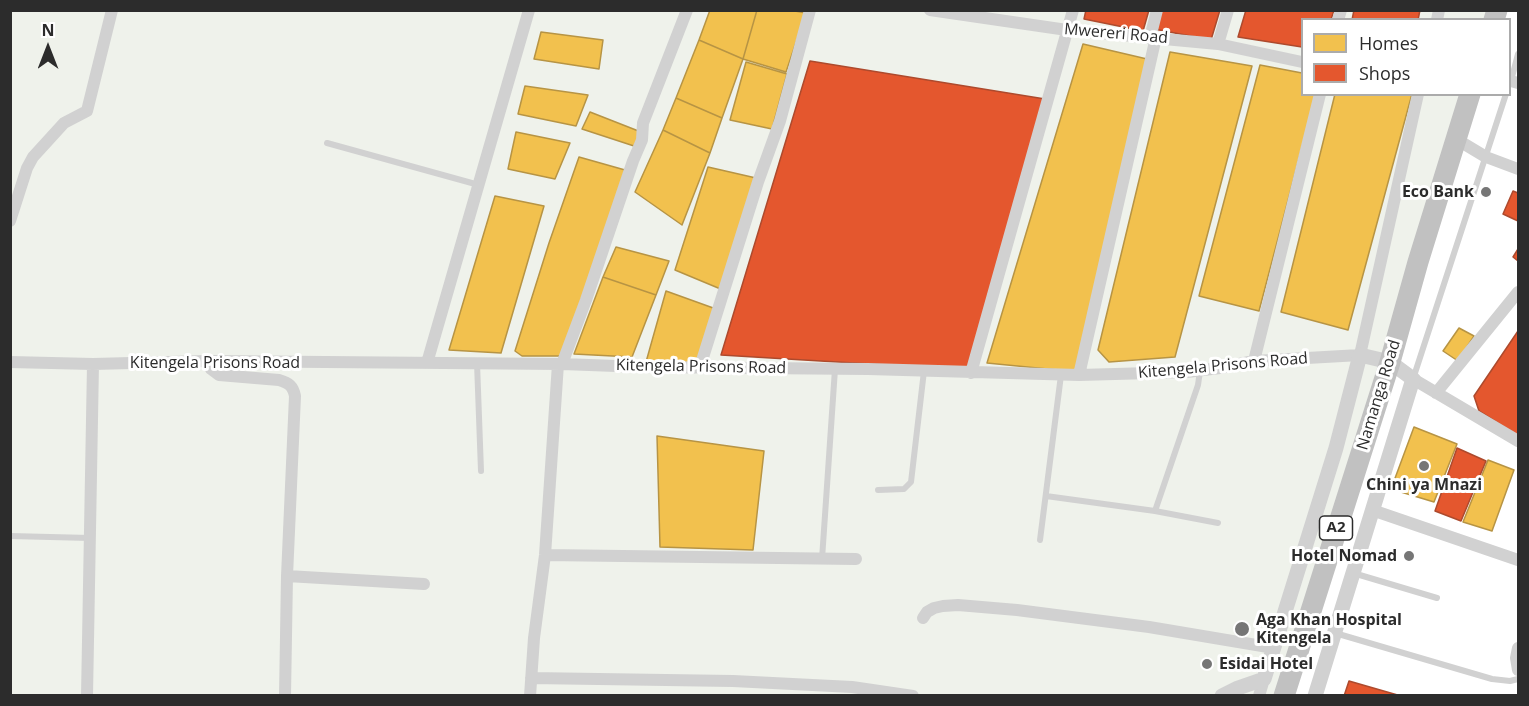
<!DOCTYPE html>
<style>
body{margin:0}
#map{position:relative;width:1529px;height:706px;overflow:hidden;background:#fff;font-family:"Open Sans",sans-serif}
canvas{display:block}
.frame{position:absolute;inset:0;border:12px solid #2c2c2c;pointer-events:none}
.legend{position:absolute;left:1301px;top:18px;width:210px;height:78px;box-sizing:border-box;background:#fff;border:2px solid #ababab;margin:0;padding:8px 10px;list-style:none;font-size:18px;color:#2c2c2c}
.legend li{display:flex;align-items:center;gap:12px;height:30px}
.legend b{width:30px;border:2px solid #ababab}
.north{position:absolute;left:18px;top:18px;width:60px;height:60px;-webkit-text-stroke:4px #fff;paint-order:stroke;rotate:0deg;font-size:16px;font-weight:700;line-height:24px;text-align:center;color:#2c2c2c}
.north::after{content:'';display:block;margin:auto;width:21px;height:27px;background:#2c2c2c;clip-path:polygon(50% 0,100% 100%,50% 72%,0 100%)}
</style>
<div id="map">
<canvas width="1529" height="706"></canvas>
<div class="frame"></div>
<ul class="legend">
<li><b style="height:16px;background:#f2c14e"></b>Homes</li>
<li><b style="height:16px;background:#e4572e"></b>Shops</li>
</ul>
<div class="north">N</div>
</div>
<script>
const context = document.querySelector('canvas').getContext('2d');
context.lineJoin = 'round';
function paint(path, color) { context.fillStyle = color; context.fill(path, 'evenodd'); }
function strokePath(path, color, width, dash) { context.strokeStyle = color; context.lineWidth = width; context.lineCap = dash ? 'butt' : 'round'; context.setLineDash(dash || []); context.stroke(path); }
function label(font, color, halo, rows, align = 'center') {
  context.font = font + ' "Open Sans",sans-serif'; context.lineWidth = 6; context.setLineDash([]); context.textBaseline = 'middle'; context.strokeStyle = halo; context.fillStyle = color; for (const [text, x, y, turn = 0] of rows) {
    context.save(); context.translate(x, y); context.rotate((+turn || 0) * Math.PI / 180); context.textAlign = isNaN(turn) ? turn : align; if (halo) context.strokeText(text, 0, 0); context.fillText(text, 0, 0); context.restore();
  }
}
paint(new Path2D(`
 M10 11H1497L1494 20H1302V94L1470 95 1283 696 11 695Z`), '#eff2eb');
const homes = new Path2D(`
 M710 10H757L743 59 699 40Z
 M757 10H789L806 13 786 72 743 59Z
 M541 32 603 40 599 69 534 59Z
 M699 40 743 59 722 118 676 98Z
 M1083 44 1147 59 1078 372 987 363Z
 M1170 52 1252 66 1175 357 1109 362 1098 350Z
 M746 62 787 74 772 129 730 120Z
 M1260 65 1302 73V94H1316L1259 311 1199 296Z
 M525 86 588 95 576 126 518 114Z
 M1335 94H1412L1348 330 1281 312Z
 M676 98 722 118 710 153 663 130Z
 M590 112 641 132 634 146 582 129Z
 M663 130 710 153 682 225 635 192Z
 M516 132 570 143 555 179 508 169Z
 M579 157 625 170 563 356H522L515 351 549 243Z
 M708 167 756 178 723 290 675 270Z
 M495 196 544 206 501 353 449 350Z
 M616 247 669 261 656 295 603 277Z
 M603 277 656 295 632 357 574 354Z
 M666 291 716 309 700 363 646 362Z
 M1459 328 1474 336 1458 361 1443 351Z
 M1414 427 1457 444 1434 502 1391 489Z
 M657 436 764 451 753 550 660 547Z
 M1488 460 1514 470 1492 531 1463 522Z`);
paint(homes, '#f2c14e');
strokePath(homes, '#b79444', 1.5);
const shops = new Path2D(`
 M1086 10H1149L1143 31 1084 19Z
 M1160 10H1220L1211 40 1154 29Z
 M1246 10H1334L1331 20H1302V47L1238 37Z
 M1354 10H1420L1418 20H1352Z
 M810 61 1045 99 970 370 721 355Z
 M1513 191 1518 193V221L1503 214Z
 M1518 249V261L1513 257Z
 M1518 331V436L1479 411 1474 396Z
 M1457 448 1486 461 1461 521 1435 511Z
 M1349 681 1401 696H1344Z`);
paint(shops, '#e4572e');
strokePath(shops, '#ad4a2d', 1.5);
strokePath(new Path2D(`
 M1511 81 1518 54
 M327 143 479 185
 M477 363 481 471
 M1413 379 1506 94
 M878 490 904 489 911 482 924 371
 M1046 496 1155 511 1218 523
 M1155 511 1198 385 1200 371
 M10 536 90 538
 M1040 540 1061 375
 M822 559 835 369
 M1353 573 1437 598
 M1335 633 1492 679 1510 681 1518 679`), '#d1d1d1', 6);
strokePath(new Path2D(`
 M930 10 1067 30 1218 44 1302 62
 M1338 20 1341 10
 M1437 20 1439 10
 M1150 38 1157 10
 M1218 44 1228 10
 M1511 81 1518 83
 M1456 139 1486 157 1518 169
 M10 221 27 168 33 157 64 123 87 111 112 10
 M207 361 211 369 219 375 279 380C289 383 293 386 295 396L287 576 285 696
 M1254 361 1320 94
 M10 362 93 364 207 361 562 364 643 367 868 369 1079 375 1187 372 1220 368 1254 361 1360 355 1418 94
 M427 363 529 10
 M562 364 586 300 633 161 642 140 643 123 687 10
 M700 367 758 182 780 121 810 10
 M971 373 1073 10
 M1079 375 1156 37
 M1413 379 1518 441
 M1436 393 1518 292
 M1372 510 1518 560
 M545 555 856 559
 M287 576 424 584
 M923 618 927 612 934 608 943 606 958 605 1017 610 1149 627 1274 648
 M1518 648 1516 658 1518 670
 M531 678 733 681 852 687 913 696
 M87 696 93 364
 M530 696 534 638 545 555 558 364
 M1259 696 1264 679`), '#d1d1d1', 12);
strokePath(new Path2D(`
 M1222 696 1238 688 1264 679 1336 448 1360 355 1390 362 1413 379 1315 696`), '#d1d1d1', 15);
strokePath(new Path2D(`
 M1494 20 1497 10
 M1284 696 1390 362 1418 262 1470 94`), '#c1c1c1', 21);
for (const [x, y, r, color] of [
 [1486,192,6,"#767676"],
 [1424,466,6,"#767676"],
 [1409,556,6,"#767676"],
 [1242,629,8,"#767676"],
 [1207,664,6,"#767676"]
]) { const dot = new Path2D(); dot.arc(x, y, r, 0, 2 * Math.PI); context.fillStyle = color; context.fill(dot); strokePath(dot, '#fff', 2); }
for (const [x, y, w] of [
 [1336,528,33]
]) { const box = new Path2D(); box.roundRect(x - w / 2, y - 12, w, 24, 4.5); context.fillStyle = '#fff'; context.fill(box); strokePath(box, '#2c2c2c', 1.5); }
label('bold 15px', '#2c2c2c', null, [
 ["A2",1336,528]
]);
label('16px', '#2c2c2c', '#fff', [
 ["Mwereri Road",1116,34,5],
 ["Kitengela Prisons Road",215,363],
 ["Kitengela Prisons Road",1223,366,-5],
 ["Kitengela Prisons Road",701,367,1],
 ["Namanga Road",1379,395,-73]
]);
label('bold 16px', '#2c2c2c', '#fff', [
 ["Eco Bank",1474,192],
 ["Chini ya Mnazi",1424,485,"center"],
 ["Hotel Nomad",1397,556],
 ["Aga Khan Hospital",1256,620,"left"],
 ["Kitengela",1256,638,"left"],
 ["Esidai Hotel",1219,664,"left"]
], 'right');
</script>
